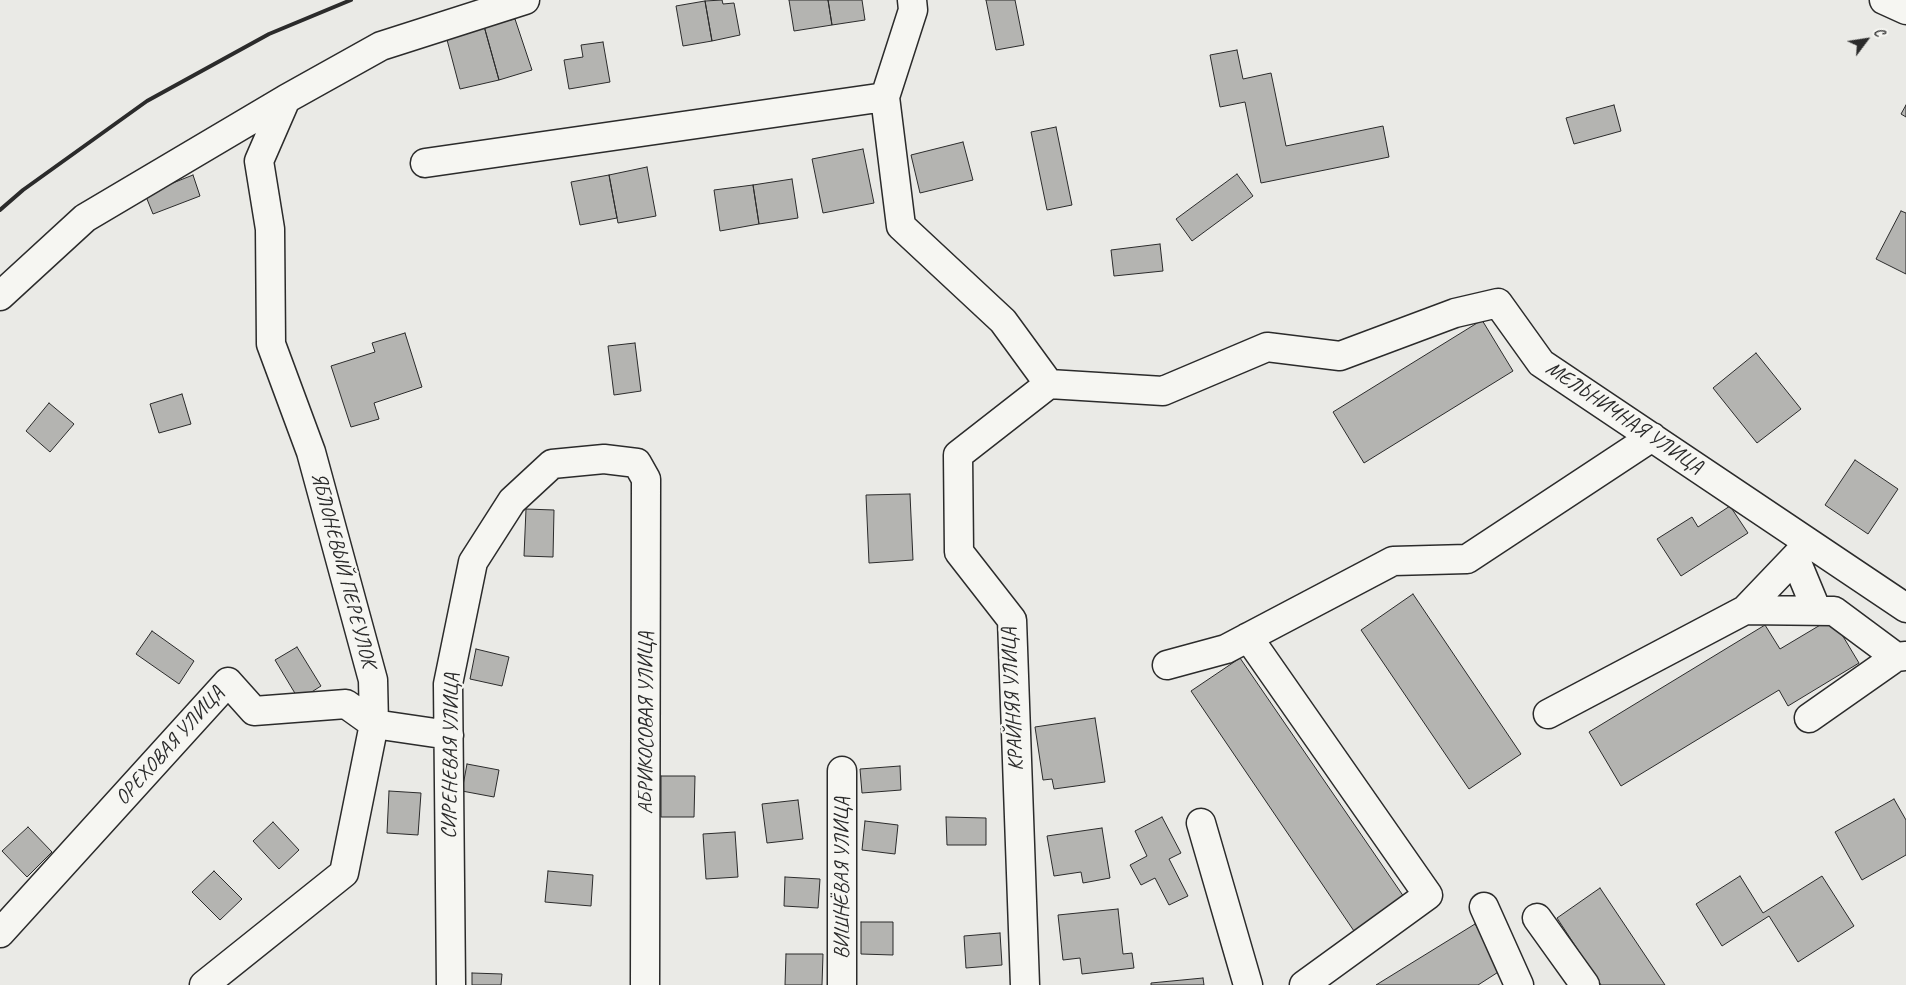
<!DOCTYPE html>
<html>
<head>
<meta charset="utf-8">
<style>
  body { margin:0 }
  #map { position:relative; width:1906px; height:985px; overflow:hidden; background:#eaeae6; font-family:Caveat,sans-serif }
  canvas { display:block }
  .north { position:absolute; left:1841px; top:15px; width:50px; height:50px; -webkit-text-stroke:4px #f6f6f2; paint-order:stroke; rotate:59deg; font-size:14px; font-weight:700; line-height:20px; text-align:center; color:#2b2b2b }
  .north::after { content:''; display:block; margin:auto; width:18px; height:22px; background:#2b2b2b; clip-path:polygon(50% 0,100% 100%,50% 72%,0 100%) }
</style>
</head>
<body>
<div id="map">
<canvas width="1906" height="985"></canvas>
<div class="north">С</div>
</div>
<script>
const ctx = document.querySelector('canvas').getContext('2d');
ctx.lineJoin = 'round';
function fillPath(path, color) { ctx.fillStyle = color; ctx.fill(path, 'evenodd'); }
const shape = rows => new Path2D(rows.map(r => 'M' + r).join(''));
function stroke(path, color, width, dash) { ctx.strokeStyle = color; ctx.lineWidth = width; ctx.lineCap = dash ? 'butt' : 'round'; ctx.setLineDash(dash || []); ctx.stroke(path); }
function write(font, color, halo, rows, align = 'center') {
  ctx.font = font + ' Caveat,sans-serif'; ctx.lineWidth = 4.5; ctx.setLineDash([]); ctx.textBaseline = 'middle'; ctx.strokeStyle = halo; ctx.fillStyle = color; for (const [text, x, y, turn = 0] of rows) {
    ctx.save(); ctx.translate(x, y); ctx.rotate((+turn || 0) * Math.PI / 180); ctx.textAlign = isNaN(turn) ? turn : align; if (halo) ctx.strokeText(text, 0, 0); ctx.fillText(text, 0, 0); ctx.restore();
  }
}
const building = shape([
  [722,0,723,4,734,3,740,35,712,41,705,1,722,0],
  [789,0,828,0,832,25,794,31,789,0],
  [828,0,862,0,865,20,832,25,828,0],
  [986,0,1015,0,1024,45,996,50,986,0],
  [705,1,712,41,683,46,676,6,705,1],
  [515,19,532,70,499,80,484,26,515,19],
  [484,26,499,80,460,89,446,36,484,26],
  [603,42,610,82,569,89,564,60,583,57,581,45,603,42],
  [1237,50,1243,79,1271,73,1286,146,1383,126,1389,157,1261,183,1245,102,1220,107,1210,55,1237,50],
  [1614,105,1621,131,1574,144,1566,118,1614,105],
  [1906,105,1906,117,1901,114,1906,105],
  [1056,127,1072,205,1047,210,1031,132,1056,127],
  [963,142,973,180,920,193,911,155,963,142],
  [863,149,874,203,823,213,812,159,863,149],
  [647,167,656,216,618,223,609,175,647,167],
  [1237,174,1253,196,1192,241,1176,219,1237,174],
  [193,175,200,196,153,214,145,194,193,175],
  [609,175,617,218,580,225,571,182,609,175],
  [792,179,798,218,759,224,753,185,792,179],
  [753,185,759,224,720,231,714,190,753,185],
  [1901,211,1906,213,1906,274,1876,259,1901,211],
  [1160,244,1163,271,1114,276,1111,250,1160,244],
  [1482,320,1513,371,1364,463,1333,412,1482,320],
  [405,333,422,387,374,403,379,419,351,427,331,366,375,352,372,343,405,333],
  [635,343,641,391,614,395,608,346,635,343],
  [1756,353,1801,409,1757,443,1713,388,1756,353],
  [182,394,191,424,159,433,150,404,182,394],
  [49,403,74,424,50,452,26,431,49,403],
  [1855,460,1898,489,1868,534,1825,505,1855,460],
  [910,494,913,560,869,563,866,495,910,494],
  [1730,506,1748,533,1681,576,1657,539,1692,517,1698,527,1730,506],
  [526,509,554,510,553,557,524,556,526,509],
  [1413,594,1521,754,1469,789,1361,630,1413,594],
  [1832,618,1859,663,1788,706,1779,690,1621,786,1589,732,1765,625,1780,649,1832,618],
  [152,631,194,661,179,684,136,654,152,631],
  [297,647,321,686,299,700,275,660,297,647],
  [476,649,509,657,502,686,470,679,476,649],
  [1240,658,1404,897,1354,931,1191,691,1240,658],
  [1095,718,1105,782,1054,789,1052,779,1043,780,1035,727,1095,718],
  [467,764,499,770,494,797,462,791,467,764],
  [900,766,901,790,862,793,860,769,900,766],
  [661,776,695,776,694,817,661,817,661,776],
  [389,791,421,793,418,835,387,833,389,791],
  [1894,799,1906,820,1906,855,1862,880,1835,832,1894,799],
  [798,800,803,839,767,843,762,804,798,800],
  [946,817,986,818,986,845,947,845,946,817],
  [1162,817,1181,853,1169,859,1188,896,1169,905,1155,878,1141,885,1130,865,1147,856,1135,831,1162,817],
  [865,821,898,825,895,854,862,850,865,821],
  [273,822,299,850,279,869,253,841,273,822],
  [28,827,52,852,27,877,2,851,28,827],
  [1102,828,1110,878,1083,883,1081,872,1054,876,1047,836,1102,828],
  [735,832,738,877,706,879,703,834,735,832],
  [214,871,242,899,220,920,192,892,214,871],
  [548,871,593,875,591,906,545,902,548,871],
  [1740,876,1763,913,1822,876,1854,926,1798,962,1769,916,1722,946,1696,904,1740,876],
  [785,877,820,879,818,908,784,906,785,877],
  [1600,888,1665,985,1601,985,1557,918,1600,888],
  [1118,909,1123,954,1132,953,1134,968,1082,974,1080,958,1063,960,1058,915,1118,909],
  [861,922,893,922,893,955,861,954,861,922],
  [1475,924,1503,969,1478,985,1376,985,1475,924],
  [1000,933,1002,965,966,968,964,936,1000,933],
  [786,954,823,954,822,985,785,985,786,954],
  [472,973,502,974,501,985,472,985,472,973],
  [1203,978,1204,985,1151,985,1151,983,1203,978]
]);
fillPath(building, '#b4b4b1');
stroke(building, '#2b2b2b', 1);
const minor = shape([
  [912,0,913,10,885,97,901,226,1003,321,1049,384],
  [1884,0,1906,10],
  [425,163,885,97],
  [0,296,85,218,286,99,381,46,525,0],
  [1049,384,1163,391,1267,347,1340,356,1455,313,1498,303,1541,363,1906,608],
  [1795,558,1817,611],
  [1745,610,1834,611,1896,657,1906,656],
  [1248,637,1428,895,1304,985],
  [1167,665,1226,649,1393,561,1467,559,1652,437],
  [1548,714,1745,610,1809,543],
  [1809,718,1896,657],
  [842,771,842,985],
  [1201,823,1248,985],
  [1484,907,1519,985],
  [1537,918,1585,985],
  [0,933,228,682,254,711,346,704,374,724,449,735],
  [204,985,344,873,374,724,373,680,311,452,271,344,270,229,259,161,286,99],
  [451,985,448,684,473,562,512,501,552,464,604,459,637,463,646,479,645,985],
  [1025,985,1012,620,959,552,958,455,1049,384]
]);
stroke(minor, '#2b2b2b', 31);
stroke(minor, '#f6f6f2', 28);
stroke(shape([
  [0,210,23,190,147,101,269,34,351,0]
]), '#2b2b2b', 4);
write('21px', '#2b2b2b', '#f6f6f2', [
  ["МЕЛЬНИЧНАЯ УЛИЦА",1624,418,34],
  ["ЯБЛОНЕВЫЙ ПЕРЕУЛОК",343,570,75],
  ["КРАЙНЯЯ УЛИЦА",1013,699,-93],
  ["АБРИКОСОВАЯ УЛИЦА",646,723,-90],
  ["ОРЕХОВАЯ УЛИЦА",170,746,-48],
  ["СИРЕНЕВАЯ УЛИЦА",451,756,-89],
  ["ВИШНЁВАЯ УЛИЦА",842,878,-90]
]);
</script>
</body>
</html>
